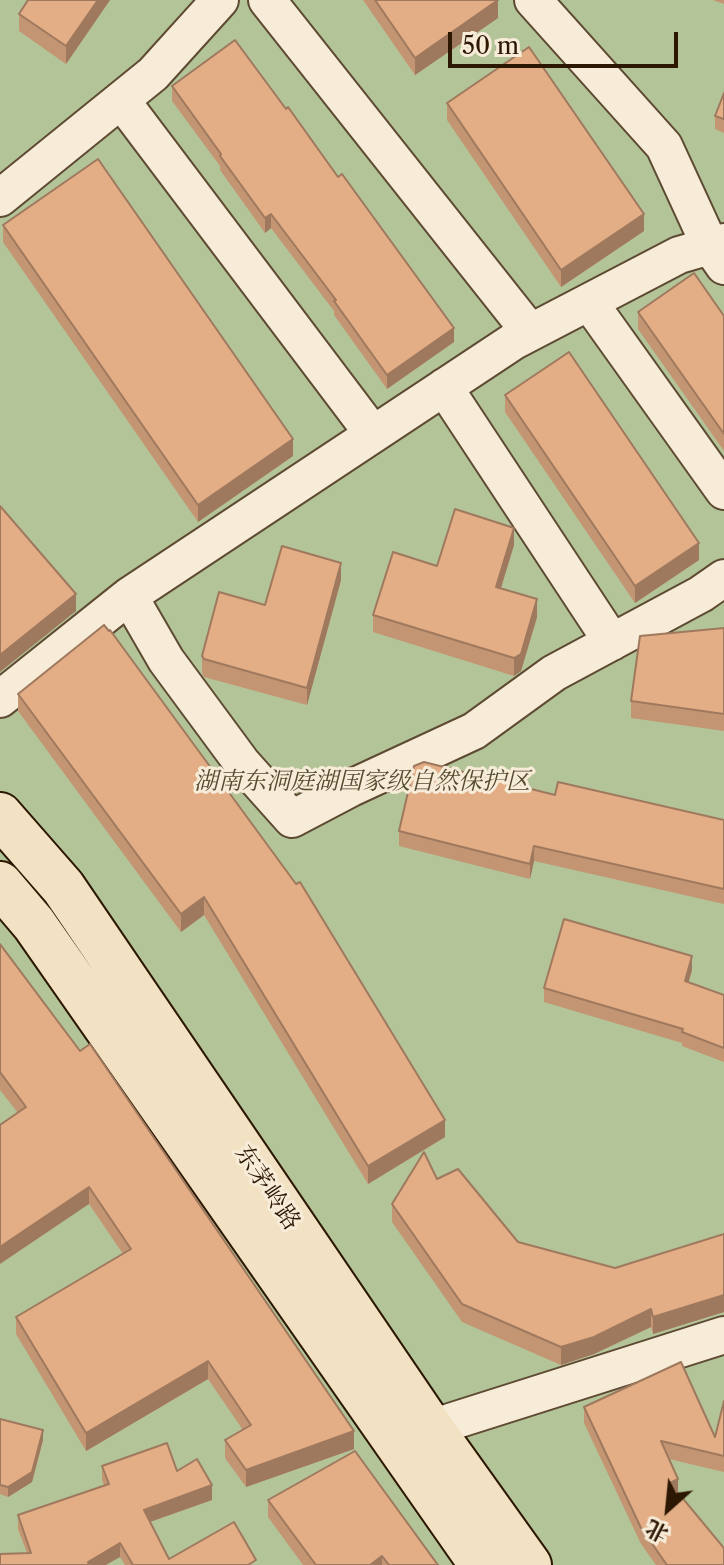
<!DOCTYPE html>
<html>
<head>
<meta charset="utf-8">
<style>
  body { margin:0 }
  #map { position:relative; width:724px; height:1565px; overflow:hidden; background:#f2e2c3; font-family:"Libre Caslon Text","Noto Serif SC",serif }
  canvas { display:block }
  .north { position:absolute; left:628px; top:1469px; width:80px; height:80px; -webkit-text-stroke:6px #f7ecd8; paint-order:stroke; rotate:207deg; font-size:22px; font-weight:700; line-height:32px; text-align:center; color:#2c1702 }
  .north::after { content:''; display:block; margin:auto; width:28px; height:36px; background:#2c1702; clip-path:polygon(50% 0,100% 100%,50% 72%,0 100%) }
  .scale { position:absolute; left:448px; top:32px; width:230px; height:36px; box-sizing:border-box; border:4px solid #2c1702; border-top:0; padding-left:10px; font-size:24px; line-height:28px; white-space:nowrap; color:#2c1702; -webkit-text-stroke:6px #f7ecd8; paint-order:stroke }
</style>
</head>
<body>
<div id="map">
<canvas width="724" height="1565"></canvas>
<div class="north">北</div>
<div class="scale">50 m</div>
</div>
<script>
const ctx = document.querySelector('canvas').getContext('2d');
ctx.lineJoin = 'round';
function fillPath(path, color) { ctx.fillStyle = color; ctx.fill(path, 'evenodd'); }
const shape = rows => new Path2D(rows.map(r => 'M' + r).join(''));
function stroke(path, color, width, dash) { ctx.strokeStyle = color; ctx.lineWidth = width; ctx.lineCap = dash ? 'butt' : 'round'; ctx.setLineDash(dash || []); ctx.stroke(path); }
function write(font, color, halo, rows, align = 'center') {
  ctx.font = font + ' "Libre Caslon Text","Noto Serif SC",serif'; ctx.lineWidth = 6; ctx.setLineDash([]); ctx.textBaseline = 'middle'; ctx.strokeStyle = halo; ctx.fillStyle = color; for (const [text, x, y, turn = 0] of rows) {
    ctx.save(); ctx.translate(x, y); ctx.rotate((+turn || 0) * Math.PI / 180); ctx.textAlign = isNaN(turn) ? turn : align; if (halo) ctx.strokeText(text, 0, 0); ctx.fillText(text, 0, 0); ctx.restore();
  }
}
fillPath(shape([
  [0,0,724,0,724,1565,0,1565]
]), '#b4c499');
const minor = shape([
  [267,0,530,332],
  [533,0,664,146,710,246,724,266],
  [121,100,373,434],
  [0,198,153,74,220,0],
  [589,302,724,491],
  [444,387,612,642],
  [129,596,166,660,242,763,292,819,351,788,474,731,554,673,701,594,724,578],
  [0,699,129,596,514,341,679,255,724,242],
  [431,1428,724,1335]
]);
const major = shape([
  [0,815,63,887,431,1428,529,1565],
  [0,884,34,924,482,1565]
]);
stroke(minor, '#5e4a32', 40);
stroke(major, '#2c1702', 48);
stroke(minor, '#f7ecd8', 36);
stroke(major, '#f2e2c3', 44);
fillPath(shape([
  [110,0,66,64,19,31,19,14],
  [363,0,498,0,498,18,415,75],
  [713,0,724,0,724,4],
  [172,86,454,342,387,389,334,315,334,311,271,228,265,233,220,170,220,166,172,101],
  [724,93,724,133,715,129,715,116],
  [447,103,644,231,561,287,447,120],
  [3,225,293,456,198,522,3,242],
  [638,312,724,316,724,451,638,329],
  [505,395,699,560,635,603,505,412],
  [514,545,501,588,537,617,521,671,514,676,373,632,373,615,437,566],
  [341,580,307,705,204,677,202,673,202,656,265,605],
  [724,628,724,731,631,718,631,701],
  [18,694,296,884,445,1137,368,1184,204,915,181,932,18,711],
  [555,795,724,820,724,904,534,861,530,879,399,846,399,831],
  [0,944,354,1449,246,1487,225,1458,225,1440,243,1430,208,1379,86,1451,16,1334,16,1317,123,1254,89,1204,0,1090],
  [692,970,688,982,724,995,724,1062,682,1046,682,1043,544,1002,544,988],
  [437,1179,518,1242,615,1268,724,1234,724,1312,653,1334,651,1327,594,1354,561,1365,462,1322,392,1222,392,1204],
  [724,1401,724,1472,669,1459,678,1493,724,1565,656,1565,641,1544,584,1423,584,1407,715,1437],
  [0,1419,43,1440,32,1482,8,1497,0,1494],
  [102,1466,177,1471,212,1500,150,1522,169,1559,256,1565,125,1565,120,1557,27,1553,18,1529,18,1515,104,1485,102,1480],
  [268,1500,438,1565,303,1565,268,1517]
]), '#c39573');
fillPath(shape([
  [98,0,110,0,66,64,66,46],
  [498,0,498,18,415,75,415,58],
  [271,214,271,228,265,233,265,218],
  [644,214,644,231,561,287,561,270],
  [454,328,454,342,387,389,387,375],
  [293,439,293,456,198,522,198,505],
  [514,528,514,545,496,604,496,587],
  [699,543,699,560,635,603,635,586],
  [341,563,341,580,307,705,307,688],
  [76,594,76,611,0,672,0,655],
  [537,599,537,617,521,671,514,676,514,658],
  [534,846,534,861,530,879,530,864],
  [204,897,204,915,181,932,181,914],
  [692,956,692,970,685,995,685,981],
  [445,1120,445,1137,368,1184,368,1166],
  [89,1187,89,1204,0,1264,0,1247],
  [724,1295,724,1312,653,1334,653,1317],
  [651,1309,651,1327,594,1354,561,1365,561,1347],
  [208,1361,208,1379,86,1451,86,1433],
  [43,1430,43,1440,32,1482,8,1497,8,1487],
  [354,1431,354,1449,246,1487,246,1470],
  [678,1479,678,1495,670,1483],
  [212,1485,212,1500,144,1524,144,1510],
  [120,1543,120,1557,106,1565,88,1565,88,1562],
  [382,1556,382,1565,370,1565]
]), '#9f795e');
const building = shape([
  [28,0,98,0,66,46,19,14,28,0],
  [375,0,498,0,415,58,375,0],
  [235,40,286,109,288,107,338,177,342,174,454,328,387,375,334,301,336,300,271,214,265,218,220,156,221,154,172,86,235,40],
  [529,47,644,214,561,270,447,103,529,47],
  [724,93,724,119,715,116,724,93],
  [98,159,293,439,198,505,3,225,98,159],
  [694,273,724,316,724,434,638,312,694,273],
  [569,352,699,543,635,586,505,395,569,352],
  [0,506,76,594,0,655,0,506],
  [455,509,514,528,496,587,537,599,521,654,514,658,373,615,393,552,437,566,455,509],
  [282,546,341,563,307,688,204,659,202,656,219,592,265,605,282,546],
  [104,625,109,631,110,630,296,884,300,882,445,1120,368,1166,204,897,181,914,18,694,104,625],
  [724,628,724,714,631,701,640,636,724,628],
  [424,762,555,795,558,782,724,820,724,889,534,846,530,864,399,831,414,766,424,762],
  [564,919,692,956,685,981,724,995,724,1048,682,1032,683,1029,544,988,564,919],
  [0,944,80,1051,90,1044,354,1431,246,1470,225,1440,251,1425,208,1361,86,1433,16,1317,131,1249,89,1187,0,1247,0,1125,26,1107,0,1072,0,944],
  [424,1152,437,1179,458,1169,518,1242,615,1268,724,1234,724,1295,653,1317,651,1309,594,1337,561,1347,462,1304,392,1204,424,1152],
  [681,1362,715,1437,724,1401,724,1456,661,1441,678,1479,670,1483,724,1548,724,1565,667,1565,641,1528,584,1407,681,1362],
  [0,1419,43,1430,32,1472,8,1487,0,1485,0,1419],
  [167,1443,177,1471,197,1459,212,1485,144,1510,169,1559,234,1522,256,1560,248,1565,133,1565,120,1543,88,1562,89,1565,0,1565,0,1554,31,1553,18,1515,109,1484,102,1466,167,1443],
  [355,1451,438,1565,389,1565,382,1556,370,1565,316,1565,268,1500,355,1451]
]);
fillPath(building, '#e3ad86');
stroke(building, '#9f795e', 2);
write('italic 24px', '#554b2f', '#f7ecd8', [
  ["湖南东洞庭湖国家级自然保护区",362,782]
]);
write('24px', '#2c1702', '#f7ecd8', [
  ["东茅岭路",267,1188,56]
]);
</script>
</body>
</html>
